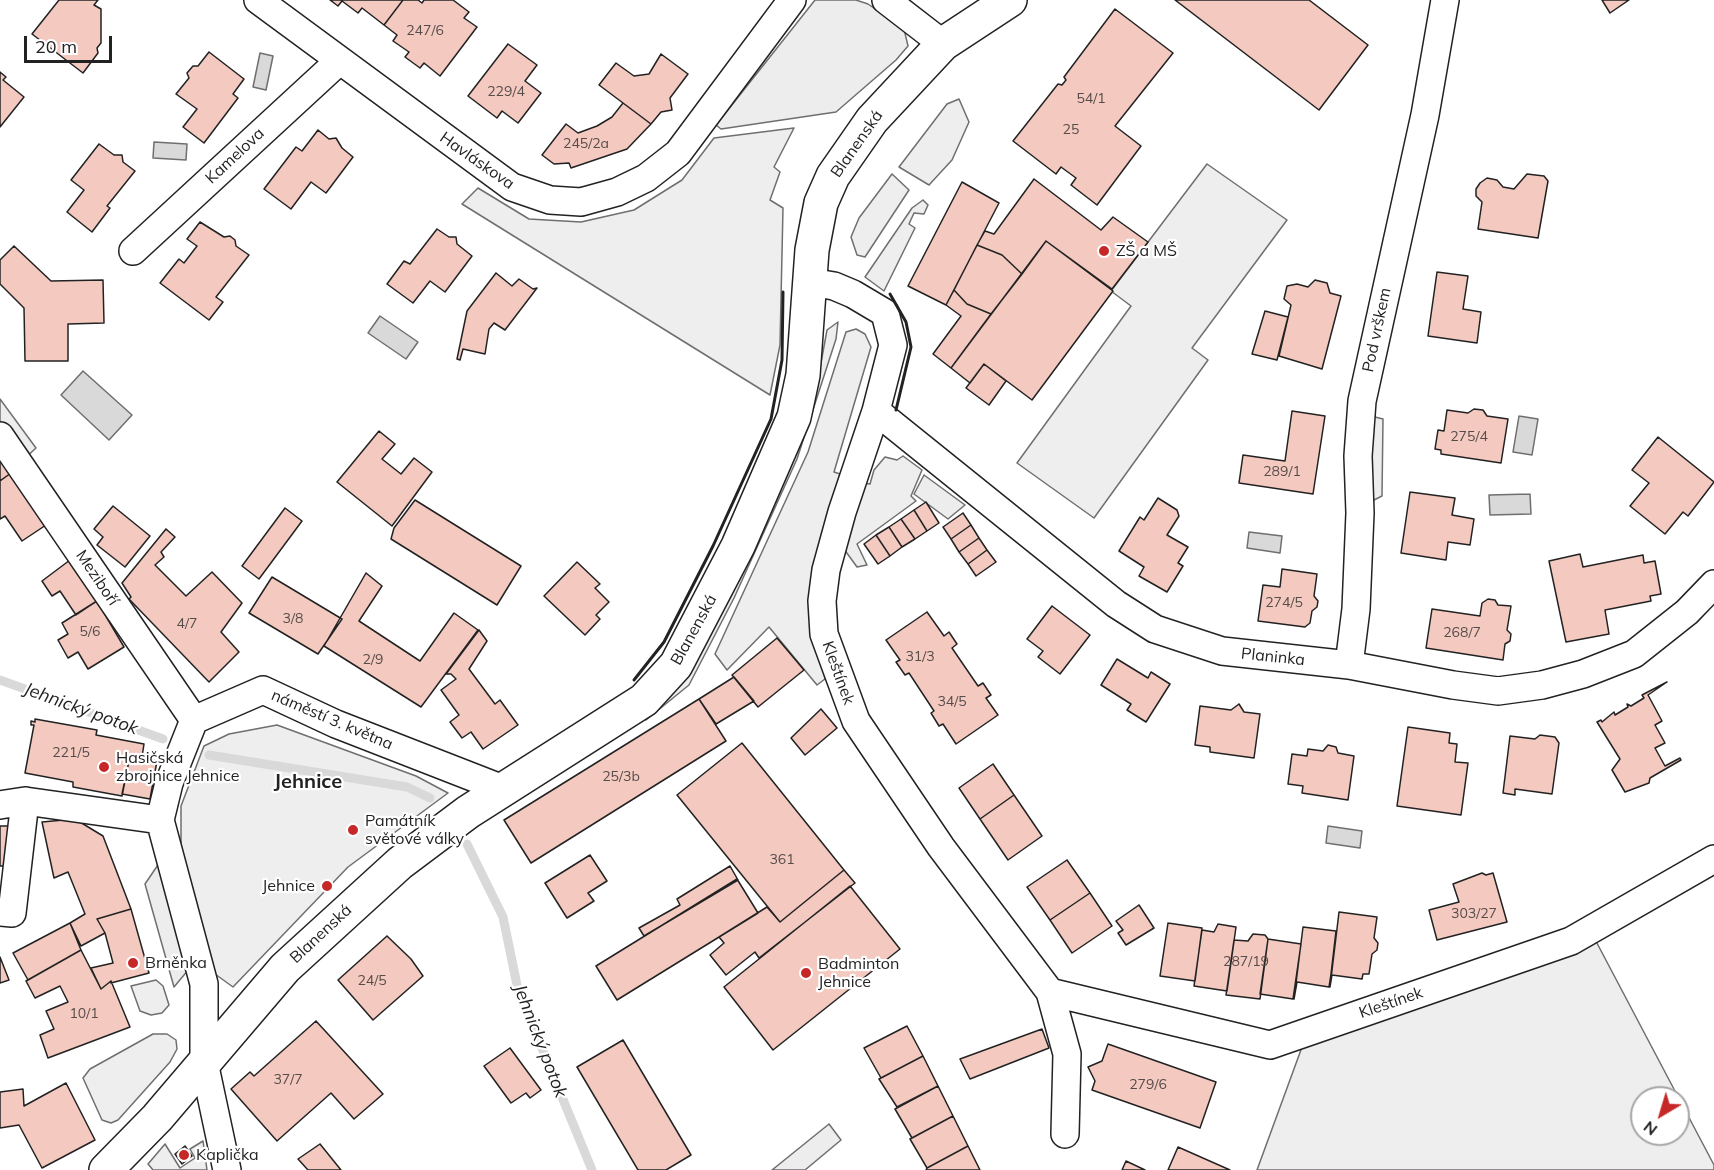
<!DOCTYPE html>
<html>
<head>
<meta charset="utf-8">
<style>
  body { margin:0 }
  #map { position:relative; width:1714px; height:1170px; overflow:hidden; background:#fff; font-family:Mulish,sans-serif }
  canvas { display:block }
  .north { position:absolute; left:1630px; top:1086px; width:60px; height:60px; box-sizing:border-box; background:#fff; border:2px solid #a7a7a7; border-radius:50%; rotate:218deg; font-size:16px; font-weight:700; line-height:24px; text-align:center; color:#222 }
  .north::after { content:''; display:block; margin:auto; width:21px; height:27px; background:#c62828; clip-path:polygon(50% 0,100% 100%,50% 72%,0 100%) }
  .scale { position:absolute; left:24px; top:36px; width:88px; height:27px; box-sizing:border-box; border:3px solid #222; border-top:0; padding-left:8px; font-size:18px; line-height:21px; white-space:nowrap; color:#222; -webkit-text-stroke:4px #fff; paint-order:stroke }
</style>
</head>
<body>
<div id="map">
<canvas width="1714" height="1170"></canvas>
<div class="north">N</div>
<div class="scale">20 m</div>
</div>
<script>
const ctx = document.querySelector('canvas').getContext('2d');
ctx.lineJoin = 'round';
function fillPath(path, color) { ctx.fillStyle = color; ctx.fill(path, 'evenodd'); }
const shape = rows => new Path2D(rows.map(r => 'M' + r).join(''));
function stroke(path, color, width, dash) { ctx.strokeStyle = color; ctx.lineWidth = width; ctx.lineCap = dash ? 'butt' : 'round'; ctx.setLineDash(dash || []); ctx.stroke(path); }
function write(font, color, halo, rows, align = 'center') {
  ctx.font = font + ' Mulish,sans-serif'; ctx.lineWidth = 4.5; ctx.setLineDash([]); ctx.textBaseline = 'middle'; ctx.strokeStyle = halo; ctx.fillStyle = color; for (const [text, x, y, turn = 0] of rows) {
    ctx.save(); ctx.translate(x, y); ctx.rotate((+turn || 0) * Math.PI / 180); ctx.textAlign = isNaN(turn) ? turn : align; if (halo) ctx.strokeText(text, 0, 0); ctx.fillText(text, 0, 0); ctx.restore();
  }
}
const green = shape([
  [959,99,969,122,952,160,929,185,899,167,947,104,959,99],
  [794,128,774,167,780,172,770,200,783,208,780,345,770,395,462,204,478,188,529,219,581,222,634,210,682,180,714,138,794,128],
  [1207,164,1287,220,1192,348,1208,360,1094,518,1017,463,1131,306,1111,291,1207,164],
  [892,174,909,190,865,257,857,255,851,237,859,218,892,174],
  [923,200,928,205,924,214,914,213,909,224,915,228,884,291,865,277,912,208,923,200],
  [838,322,836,339,797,459,734,598,689,685,646,720,667,699,814,401,827,330,838,322],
  [856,329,865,334,871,347,834,472,840,474,820,540,812,605,825,679,817,685,769,627,727,670,715,654,808,452,846,332,856,329],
  [903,456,922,470,911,496,916,501,857,544,867,565,857,567,844,549,863,483,870,484,874,470,885,457,897,460,903,456],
  [277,725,416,776,448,793,348,867,233,987,215,974,181,860,181,806,204,746,229,734,277,725],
  [1589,928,1714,1165,1714,1170,1257,1170,1313,1017,1589,928],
  [1642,1098,1678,1098,1678,1134,1642,1134,1642,1098],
  [156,980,163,986,169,1005,162,1013,151,1015,140,1011,131,986,156,980],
  [153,1034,167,1034,176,1040,177,1049,170,1062,118,1120,111,1123,102,1120,83,1078,90,1069,153,1034],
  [203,1141,207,1170,153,1170,148,1164,165,1144,180,1168,195,1158,190,1149,203,1141]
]);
fillPath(green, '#eee');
stroke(green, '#6f6f6f', 1.5);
const parking = shape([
  [815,0,856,0,868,4,904,29,908,46,896,60,836,112,721,129,716,125,815,0],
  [0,399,36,448,23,460,0,429,0,399],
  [1371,416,1383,419,1382,496,1370,502,1371,416],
  [924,475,965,505,948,519,914,494,924,475],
  [162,859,189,969,174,987,145,884,162,859],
  [829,1124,841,1140,805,1170,772,1170,829,1124]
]);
fillPath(parking, '#ededed');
stroke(parking, '#6f6f6f', 1.5);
const water = shape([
  [260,53,273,56,266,90,253,87,260,53],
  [154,142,187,144,186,160,153,158,154,142],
  [380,316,418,342,406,359,368,333,380,316],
  [83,371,132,415,109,440,61,395,83,371],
  [1519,416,1538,419,1532,455,1513,452,1519,416],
  [1530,494,1531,514,1490,515,1489,495,1530,494],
  [1249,532,1282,536,1280,553,1247,548,1249,532],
  [1328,826,1362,831,1360,848,1326,843,1328,826]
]);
fillPath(water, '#d9d9d9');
stroke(water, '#6f6f6f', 1.5);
stroke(shape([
  [0,680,163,739],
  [209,755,407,787,430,798],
  [467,844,503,917,518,990,592,1170]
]), '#d9d9d9', 9);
const building = shape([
  [59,0,98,0,94,5,101,9,101,43,97,48,98,53,83,73,32,34,59,0],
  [330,0,403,0,384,25,362,8,358,13,342,1,338,6,330,0],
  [403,0,418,0,422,3,424,0,453,0,469,12,464,18,477,27,440,76,424,63,420,68,405,57,409,52,393,41,397,35,384,25,403,0],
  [1175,0,1309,0,1368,45,1319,110,1175,0],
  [1602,0,1629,0,1610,13,1602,0],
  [1115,9,1173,53,1115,126,1141,146,1097,205,1071,185,1076,178,1061,167,1056,174,1013,141,1058,84,1062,85,1066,80,1064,77,1115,9],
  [508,44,537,65,525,81,541,93,518,123,502,111,497,118,468,96,508,44],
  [209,52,244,79,233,94,238,98,204,143,183,127,197,109,176,94,189,78,187,73,193,66,198,66,209,52],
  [661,54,688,74,670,98,672,110,661,112,651,124,599,85,616,63,634,76,649,74,661,54],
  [0,72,6,77,3,80,24,97,0,127,0,72],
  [623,103,651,124,627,149,571,168,569,163,554,164,542,155,566,124,578,133,597,126,612,117,623,103],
  [318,130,329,139,336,138,342,148,353,157,326,193,311,182,291,209,264,189,296,147,302,151,318,130],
  [99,144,114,155,122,155,123,162,135,171,107,206,110,208,92,232,67,212,84,190,71,180,99,144],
  [1527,174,1544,176,1548,181,1538,238,1478,229,1482,202,1476,196,1476,189,1480,183,1487,178,1497,180,1503,187,1514,189,1527,174],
  [1034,179,1101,230,1113,217,1148,242,1112,289,1046,241,1022,274,1002,255,977,245,985,231,994,234,1034,179],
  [962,182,999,203,946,305,908,286,962,182],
  [200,222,224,237,230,236,235,240,236,246,249,255,216,297,223,302,209,320,160,283,179,259,184,263,197,246,187,239,200,222],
  [437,229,449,237,456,237,457,244,472,256,445,292,430,281,413,303,387,284,404,261,410,264,437,229],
  [1046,241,1113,291,1032,400,984,364,970,383,951,368,1046,241],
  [977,245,1002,255,1022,274,991,314,967,304,954,290,977,245],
  [14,246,51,281,103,280,104,323,68,324,68,361,25,361,24,308,0,284,0,260,14,246],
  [1437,272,1468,276,1463,309,1481,312,1477,343,1428,336,1437,272],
  [496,273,512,286,519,279,533,289,537,288,505,330,494,323,489,329,485,354,463,349,460,360,457,359,467,311,496,273],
  [1315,280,1327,283,1330,293,1341,296,1322,369,1279,356,1291,305,1284,299,1287,286,1297,284,1308,287,1315,280],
  [954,290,967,304,991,314,951,368,933,354,961,316,946,305,954,290],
  [1265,311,1288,317,1277,360,1252,354,1265,311],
  [984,364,1006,381,989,405,966,388,984,364],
  [1474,409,1483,410,1487,416,1508,419,1501,463,1441,454,1441,450,1435,449,1438,430,1444,431,1447,410,1468,413,1474,409],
  [1292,411,1325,416,1313,494,1239,483,1243,455,1285,461,1292,411],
  [379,431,395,444,382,459,401,474,414,458,432,472,392,526,337,482,379,431],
  [1658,437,1714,482,1688,516,1683,512,1665,534,1630,506,1649,483,1632,470,1658,437],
  [0,457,11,473,0,481,0,457],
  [11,473,46,525,22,541,5,516,0,519,0,481,11,473],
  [1410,492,1455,498,1452,515,1474,519,1470,545,1448,542,1446,560,1401,553,1410,492],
  [1158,498,1177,510,1179,516,1167,535,1188,547,1178,563,1183,566,1167,592,1139,576,1144,567,1119,551,1140,517,1144,520,1158,498],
  [415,500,521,566,497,605,391,539,394,528,415,500],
  [926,502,939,523,927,531,914,510,926,502],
  [113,506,150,536,125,567,97,545,103,537,94,529,113,506],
  [285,508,302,521,259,579,242,566,285,508],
  [914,510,927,531,915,539,901,519,914,510],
  [963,513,971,525,951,539,943,527,963,513],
  [901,519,915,539,902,547,889,527,901,519],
  [971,525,979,538,959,552,951,539,971,525],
  [889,527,902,547,890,556,876,535,889,527],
  [166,529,175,537,161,552,164,557,155,565,186,596,212,572,242,603,221,632,239,652,209,682,129,599,131,597,122,583,166,529],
  [876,535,890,556,878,564,864,544,876,535],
  [979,538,987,550,968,564,959,552,979,538],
  [987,550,996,562,976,576,968,564,987,550],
  [1580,554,1583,567,1643,555,1644,563,1655,561,1661,594,1650,596,1651,601,1605,610,1609,634,1566,642,1549,561,1580,554],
  [70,560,97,601,76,615,60,591,52,596,42,581,70,560],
  [577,562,600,584,595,588,609,602,596,615,600,619,585,635,544,596,577,562],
  [1282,569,1317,574,1314,596,1318,601,1317,607,1312,611,1310,623,1305,627,1258,621,1263,585,1280,587,1282,569],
  [366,573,382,586,359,621,420,661,454,613,478,630,421,707,324,646,366,573],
  [272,577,342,619,318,654,249,613,272,577],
  [1488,599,1495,600,1498,605,1511,606,1507,630,1511,634,1510,641,1505,644,1503,660,1426,648,1432,609,1480,616,1482,603,1488,599],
  [97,601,124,647,88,669,78,652,68,658,58,640,68,634,62,623,97,601],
  [1052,606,1090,635,1060,674,1038,657,1043,651,1027,639,1052,606],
  [927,612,944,636,949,632,957,644,952,648,978,686,983,683,991,695,986,698,998,715,956,744,943,724,939,726,931,713,934,711,909,673,905,675,896,662,900,660,886,640,927,612],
  [479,630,487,641,469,669,495,704,500,700,518,725,483,749,471,732,462,738,450,722,459,715,441,690,456,679,451,674,446,674,479,630],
  [777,638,804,670,758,707,732,675,777,638],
  [1117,659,1148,678,1151,672,1170,684,1146,722,1127,710,1131,704,1101,685,1117,659],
  [734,677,754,701,716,724,699,699,734,677],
  [1667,682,1648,695,1662,721,1655,725,1665,743,1655,748,1665,766,1680,758,1681,760,1650,778,1649,783,1625,792,1612,770,1620,759,1597,722,1601,720,1602,722,1614,712,1615,715,1628,707,1627,704,1631,706,1644,698,1642,695,1667,682],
  [699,699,726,741,531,863,504,820,699,699],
  [1239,704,1244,712,1260,714,1254,758,1210,752,1210,747,1195,745,1200,706,1231,710,1239,704],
  [821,709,837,728,805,755,791,738,821,709],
  [35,719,97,730,96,735,144,744,142,757,130,756,122,796,73,787,73,782,25,773,34,725,31,725,31,721,35,722,35,719],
  [1408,727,1450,733,1449,743,1457,744,1455,762,1468,763,1461,815,1397,806,1408,727],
  [1540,735,1555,737,1559,743,1552,794,1515,789,1515,795,1503,793,1510,736,1535,739,1540,735],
  [742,743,844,870,780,922,677,795,742,743],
  [1328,745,1336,747,1338,753,1354,756,1348,800,1302,793,1303,786,1288,784,1292,754,1307,756,1308,749,1323,751,1328,745],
  [130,756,157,761,150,799,122,794,130,756],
  [993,764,1014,795,980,819,959,788,993,764],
  [1014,795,1042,836,1008,860,980,819,1014,795],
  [75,819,103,836,131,909,97,919,105,933,81,946,70,923,85,914,68,872,54,878,42,822,75,819],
  [0,826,9,826,10,866,0,866,0,826],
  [590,855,607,881,588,893,594,901,567,918,545,883,590,855],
  [1067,860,1090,893,1050,920,1027,887,1067,860],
  [730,866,738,880,644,936,639,928,680,905,677,899,730,866],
  [844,870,855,883,759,958,755,952,726,975,710,955,724,943,719,937,767,907,780,922,844,870],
  [1482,873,1486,875,1493,873,1507,922,1437,940,1429,910,1459,902,1453,884,1482,873],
  [737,879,758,913,617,1000,596,966,737,879],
  [850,886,900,949,773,1050,724,987,850,886],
  [1090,893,1112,926,1072,953,1050,920,1090,893],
  [1139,905,1154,928,1126,945,1118,933,1123,930,1116,921,1139,905],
  [131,909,149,973,111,983,111,981,101,989,91,968,113,963,105,933,97,919,131,909],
  [1339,912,1377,917,1374,938,1378,943,1377,950,1372,954,1369,974,1363,974,1362,979,1332,975,1330,987,1339,912],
  [70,923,81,950,28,980,13,953,70,923],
  [1168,923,1202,928,1195,981,1160,976,1168,923],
  [1218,924,1236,927,1227,991,1194,986,1202,930,1214,932,1218,924],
  [1303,927,1336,931,1331,974,1329,987,1297,982,1294,999,1303,927],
  [1253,934,1265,935,1268,939,1260,999,1226,995,1234,940,1248,941,1253,934],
  [387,936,411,959,423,976,373,1020,338,980,387,936],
  [1268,939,1301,944,1293,999,1260,994,1268,939],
  [81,950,101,989,111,981,130,1027,48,1058,40,1035,54,1029,46,1011,68,1002,60,986,35,998,26,981,81,950],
  [0,957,9,980,0,983,0,957],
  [316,1021,383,1094,354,1119,331,1093,277,1141,231,1089,250,1072,254,1076,316,1021],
  [907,1026,923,1056,881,1078,864,1048,907,1026],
  [1042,1029,1049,1048,970,1079,960,1059,1042,1029],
  [623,1040,691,1155,666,1170,638,1170,577,1067,623,1040],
  [1108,1044,1216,1082,1200,1128,1092,1090,1095,1081,1088,1067,1102,1061,1108,1044],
  [510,1048,541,1090,530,1098,526,1093,511,1103,484,1066,510,1048],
  [923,1056,938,1086,897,1107,879,1079,923,1056],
  [66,1083,95,1140,42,1168,19,1125,0,1128,0,1092,23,1089,24,1106,66,1083],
  [938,1086,953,1116,912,1138,895,1109,938,1086],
  [953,1116,968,1146,927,1168,910,1139,953,1116],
  [320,1144,341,1170,308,1170,298,1159,320,1144],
  [185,1146,192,1156,182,1164,175,1154,185,1146],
  [968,1146,980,1170,926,1170,927,1168,968,1146],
  [1178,1147,1230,1170,1168,1170,1178,1147],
  [1126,1161,1145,1170,1122,1170,1126,1161]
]);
fillPath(building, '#f3c9c0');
stroke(building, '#222', 1.5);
const minor = shape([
  [258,0,512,187,550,200,581,202,617,192,646,178,678,153,792,0],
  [886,0,943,44],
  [133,251,338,62],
  [810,282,834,286,853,294,885,313,893,345,876,411,842,512,826,570,822,601,824,634,856,721,941,847,1050,992,1067,1054,1065,1134],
  [876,411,1116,604,1155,629,1222,651,1349,665,1453,685,1498,691,1542,685,1583,674,1634,654,1687,612,1714,584],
  [0,436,194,720],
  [1349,665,1356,609,1360,513,1358,456,1362,401,1425,115,1445,0],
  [0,805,25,801,160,820],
  [0,912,12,913,25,801],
  [1050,992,1270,1045,1571,941,1714,859],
  [227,1170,204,1062,204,984,160,820,169,783,194,720,263,690,336,724,503,789]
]);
const tertiary = shape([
  [106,1170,157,1118,285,968,400,863,468,812,644,700,676,665,738,546,794,417,803,375,812,250,821,203,833,176,872,120,943,44,1010,0]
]);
stroke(minor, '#222', 30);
stroke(tertiary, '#222', 36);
stroke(minor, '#fff', 27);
stroke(tertiary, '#fff', 33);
stroke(shape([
  [890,294,906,322,911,347,896,410],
  [634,680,664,642,713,546,771,419,782,360,783,292]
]), '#222', 3);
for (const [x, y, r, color] of [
  [1104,251,6,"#c62828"],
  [104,767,6,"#c62828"],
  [353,830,6,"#c62828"],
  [327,886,6,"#c62828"],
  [133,963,6,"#c62828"],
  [806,973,6,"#c62828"],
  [184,1155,6,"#c62828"]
]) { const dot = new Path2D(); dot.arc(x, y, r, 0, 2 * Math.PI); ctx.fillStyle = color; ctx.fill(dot); stroke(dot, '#fff', 2); }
write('14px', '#564c4a', null, [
  ["247/6",425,31],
  ["229/4",506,92],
  ["54/1",1091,99],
  ["25",1071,130],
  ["245/2a",586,144],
  ["275/4",1469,437],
  ["289/1",1282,472],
  ["274/5",1284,603],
  ["3/8",293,619],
  ["4/7",187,624],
  ["5/6",90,632],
  ["268/7",1462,633],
  ["31/3",920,657],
  ["2/9",373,660],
  ["34/5",952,702],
  ["221/5",71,753],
  ["25/3b",621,777],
  ["361",782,860],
  ["303/27",1474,914],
  ["287/19",1246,962],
  ["24/5",372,981],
  ["10/1",84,1014],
  ["37/7",288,1080],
  ["279/6",1148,1085]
]);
write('16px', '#222', '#fff', [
  ["Blanenská",857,144,-55],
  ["Kamelova",235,156,-43],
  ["Havláskova",477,161,35],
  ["Pod vrškem",1377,330,-78],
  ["Meziboří",97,578,56],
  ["Blanenská",694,630,-61],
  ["Planinka",1273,657,6],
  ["Kleštínek",838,673,70],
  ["náměstí 3. května",332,720,23],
  ["Blanenská",321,934,-43],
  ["Kleštínek",1391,1003,-19]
]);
write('16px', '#222', '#fff', [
  ["ZŠ a MŠ",1116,251],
  ["Hasičská",116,758],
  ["zbrojnice Jehnice",116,776],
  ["Památník",365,821],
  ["světové války",365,839],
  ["Jehnice",315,886,"right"],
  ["Brněnka",145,963],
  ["Badminton",818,964],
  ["Jehnice",818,982],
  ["Kaplička",196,1155]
], 'left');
write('italic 18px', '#222', '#fff', [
  ["Jehnický potok",81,709,20],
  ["Jehnický potok",540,1041,69]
]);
write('bold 20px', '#222', '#fff', [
  ["Jehnice",308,782]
]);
</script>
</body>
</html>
